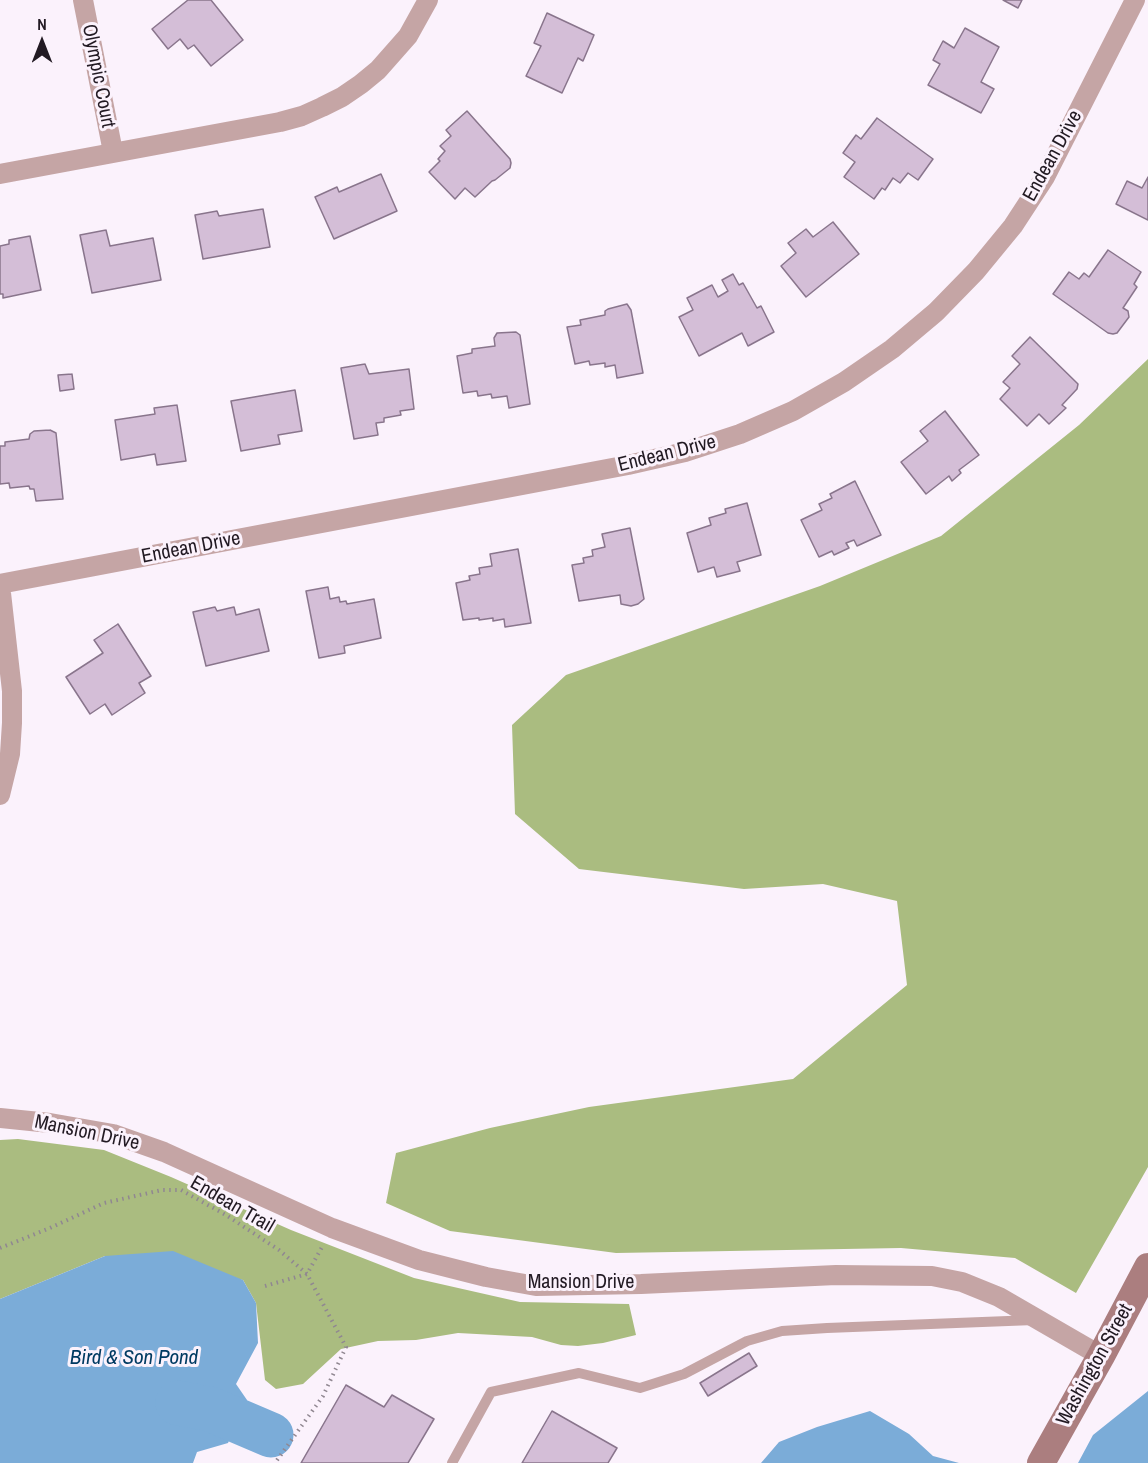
<!DOCTYPE html>
<html>
<head>
<meta charset="utf-8">
<style>
  body { margin:0 }
  #map { position:relative; width:1148px; height:1463px; overflow:hidden; background:#fbf2fc; font-family:"Archivo Narrow",sans-serif }
  canvas { display:block }
  .north { position:absolute; left:12px; top:12px; width:60px; height:60px; -webkit-text-stroke:4px #fbf2fc; paint-order:stroke; rotate:0deg; font-size:16px; font-weight:700; line-height:24px; text-align:center; color:#221a23 }
  .north::after { content:''; display:block; margin:auto; width:21px; height:27px; background:#221a23; clip-path:polygon(50% 0,100% 100%,50% 72%,0 100%) }
</style>
</head>
<body>
<div id="map">
<canvas width="1148" height="1463"></canvas>
<div class="north">N</div>
</div>
<script>
const ctx = document.querySelector('canvas').getContext('2d');
ctx.lineJoin = 'round';
function fillPath(path, color) { ctx.fillStyle = color; ctx.fill(path, 'evenodd'); }
const shape = rows => new Path2D(rows.map(r => 'M' + r).join(''));
function stroke(path, color, width, dash) { ctx.strokeStyle = color; ctx.lineWidth = width; ctx.lineCap = dash ? 'butt' : 'round'; ctx.setLineDash(dash || []); ctx.stroke(path); }
function write(font, color, halo, rows, align = 'center') {
  ctx.font = font + ' "Archivo Narrow",sans-serif'; ctx.lineWidth = 6; ctx.setLineDash([]); ctx.textBaseline = 'middle'; ctx.strokeStyle = halo; ctx.fillStyle = color; for (const [text, x, y, turn = 0] of rows) {
    ctx.save(); ctx.translate(x, y); ctx.rotate((+turn || 0) * Math.PI / 180); ctx.textAlign = isNaN(turn) ? turn : align; if (halo) ctx.strokeText(text, 0, 0); ctx.fillText(text, 0, 0); ctx.restore();
  }
}
fillPath(shape([
  [1148,359,1148,1167,1076,1293,1015,1258,901,1248,616,1253,450,1231,386,1203,396,1153,490,1128,589,1107,793,1079,907,985,897,901,823,884,744,889,579,869,515,814,512,725,566,675,820,586,941,536,1079,425],
  [18,1139,104,1150,171,1177,291,1230,414,1278,520,1302,629,1304,636,1335,603,1343,578,1346,561,1345,532,1337,458,1333,416,1340,378,1341,341,1349,303,1384,276,1389,265,1380,256,1303,243,1280,105,1256,0,1299,0,1140]
]), '#aabc80');
fillPath(shape([
  [173,1251,243,1280,256,1303,258,1343,236,1384,247,1400,228,1443,197,1452,193,1463,0,1463,0,1299,105,1256],
  [1148,1391,1148,1463,1078,1463,1093,1435],
  [870,1411,909,1434,933,1456,959,1463,761,1463,779,1442,817,1427]
]), '#7bacd8');
stroke(shape([
  [178,1403,210,1409,271,1435]
]), '#7bacd8', 45);
const building = shape([
  [188,0,211,0,243,40,211,66,194,45,188,49,180,39,168,49,152,29,188,0],
  [1003,0,1022,0,1018,8,1003,0],
  [547,13,594,35,583,61,578,58,562,93,526,76,541,46,534,43,547,13],
  [965,28,999,47,981,82,994,89,981,113,928,85,940,64,933,60,943,41,954,48,965,28],
  [467,111,510,159,511,163,510,168,495,180,492,181,475,197,465,188,455,199,429,172,440,161,438,159,445,151,440,146,451,136,446,130,467,111],
  [877,118,933,159,918,180,908,173,900,183,893,178,885,190,882,188,874,199,844,177,855,162,843,153,856,135,861,139,877,118],
  [381,174,397,211,334,239,315,197,337,187,339,192,381,174],
  [1148,177,1148,220,1116,204,1127,181,1142,188,1148,177],
  [263,209,270,247,203,259,195,215,217,211,219,216,263,209],
  [833,222,859,254,806,297,781,266,796,253,788,243,806,229,813,237,833,222],
  [106,230,110,246,153,238,161,280,92,293,80,235,106,230],
  [30,236,41,290,3,298,3,294,0,294,0,246,9,244,9,240,30,236],
  [1108,250,1141,272,1134,284,1137,287,1123,308,1128,311,1129,317,1117,333,1113,334,1108,333,1053,294,1069,272,1079,279,1084,273,1089,277,1108,250],
  [733,274,739,285,743,283,757,308,761,306,774,332,748,346,742,333,699,356,679,317,693,310,687,298,712,285,718,297,728,291,722,280,733,274],
  [627,304,631,310,643,373,617,378,615,365,605,367,605,363,590,365,589,361,575,364,567,327,581,325,580,320,605,315,605,311,608,309,627,304],
  [516,332,520,335,530,404,509,408,507,396,492,398,491,394,478,396,477,391,463,393,457,356,472,353,472,349,495,346,494,338,497,333,516,332],
  [1030,337,1078,384,1077,389,1062,405,1066,408,1049,424,1039,414,1027,426,1000,399,1010,388,1003,382,1020,364,1012,356,1030,337],
  [365,364,369,374,409,369,414,409,400,411,401,415,384,418,384,422,376,423,378,435,354,439,341,368,365,364],
  [72,374,74,389,60,391,58,375,72,374],
  [295,390,302,431,278,435,280,444,241,451,231,401,295,390],
  [177,405,186,461,157,465,155,454,121,460,115,420,155,414,154,408,177,405],
  [945,411,979,455,959,470,961,473,952,481,949,476,926,494,901,462,928,441,920,431,945,411],
  [50,430,56,433,63,499,36,501,34,489,30,489,29,486,10,488,9,483,0,484,0,446,5,446,5,442,29,439,30,434,34,431,50,430],
  [855,481,881,535,857,546,854,540,846,543,849,548,834,555,832,551,819,557,801,520,822,510,819,504,832,498,830,494,855,481],
  [747,503,761,555,737,562,740,571,717,577,714,567,698,572,687,533,711,525,709,518,726,513,725,509,747,503],
  [630,528,644,599,638,604,631,606,621,604,620,595,579,601,572,565,584,563,583,558,593,556,592,550,605,547,602,534,630,528],
  [518,549,531,623,505,627,504,619,493,621,493,618,479,620,479,618,463,620,456,583,470,580,469,576,480,574,479,568,492,566,490,554,518,549],
  [328,587,330,599,339,597,340,602,346,601,347,604,374,599,381,638,344,646,345,653,319,658,306,591,328,587],
  [215,607,217,611,234,607,236,615,259,609,269,651,206,666,193,612,215,607],
  [118,624,151,676,139,683,145,693,112,715,105,704,90,714,66,677,103,653,94,640,118,624],
  [749,1353,757,1366,708,1396,700,1383,749,1353],
  [346,1385,384,1407,392,1395,434,1419,408,1463,301,1463,346,1385],
  [552,1411,617,1448,608,1463,522,1463,552,1411]
]);
fillPath(building, '#d4bed7');
stroke(building, '#89758c', 1.5);
stroke(shape([
  [0,1248,50,1228,104,1203,162,1190,181,1190,226,1215,279,1250,307,1274,346,1347,323,1396,275,1463],
  [265,1286,307,1274,322,1247]
]), '#908791', 4, [1.5, 4.5]);
stroke(shape([
  [452,1463,491,1392,579,1373,640,1388,684,1374,747,1341,782,1331,827,1328,1034,1320]
]), '#c5a5a5', 10);
stroke(shape([
  [83,0,113,152],
  [0,174,280,122,302,116,322,107,342,97,361,84,378,70,408,36,428,0],
  [0,584,628,465,685,452,740,434,793,411,844,382,892,349,936,312,976,271,1013,226,1045,177,1135,0],
  [0,795,10,754,12,723,12,691,0,584],
  [0,1118,50,1123,113,1134,164,1152,332,1228,419,1260,486,1277,536,1286,641,1284,836,1275,932,1276,962,1282,999,1297,1101,1356]
]), '#c5a5a5', 20);
stroke(shape([
  [1041,1463,1101,1356,1148,1267]
]), '#ab7e7f', 28);
write('20px', '#221a23', '#fbf2fc', [
  ["Olympic Court",98,76,79],
  ["Endean Drive",1053,156,-61],
  ["Endean Drive",667,454,-14],
  ["Endean Drive",191,548,-11],
  ["Mansion Drive",87,1133,12],
  ["Endean Trail",232,1205,30],
  ["Mansion Drive",581,1283],
  ["Washington Street",1095,1365,-61]
]);
write('italic 21px', '#003a62', '#fbf2fc', [
  ["Bird & Son Pond",134,1358]
]);
</script>
</body>
</html>
